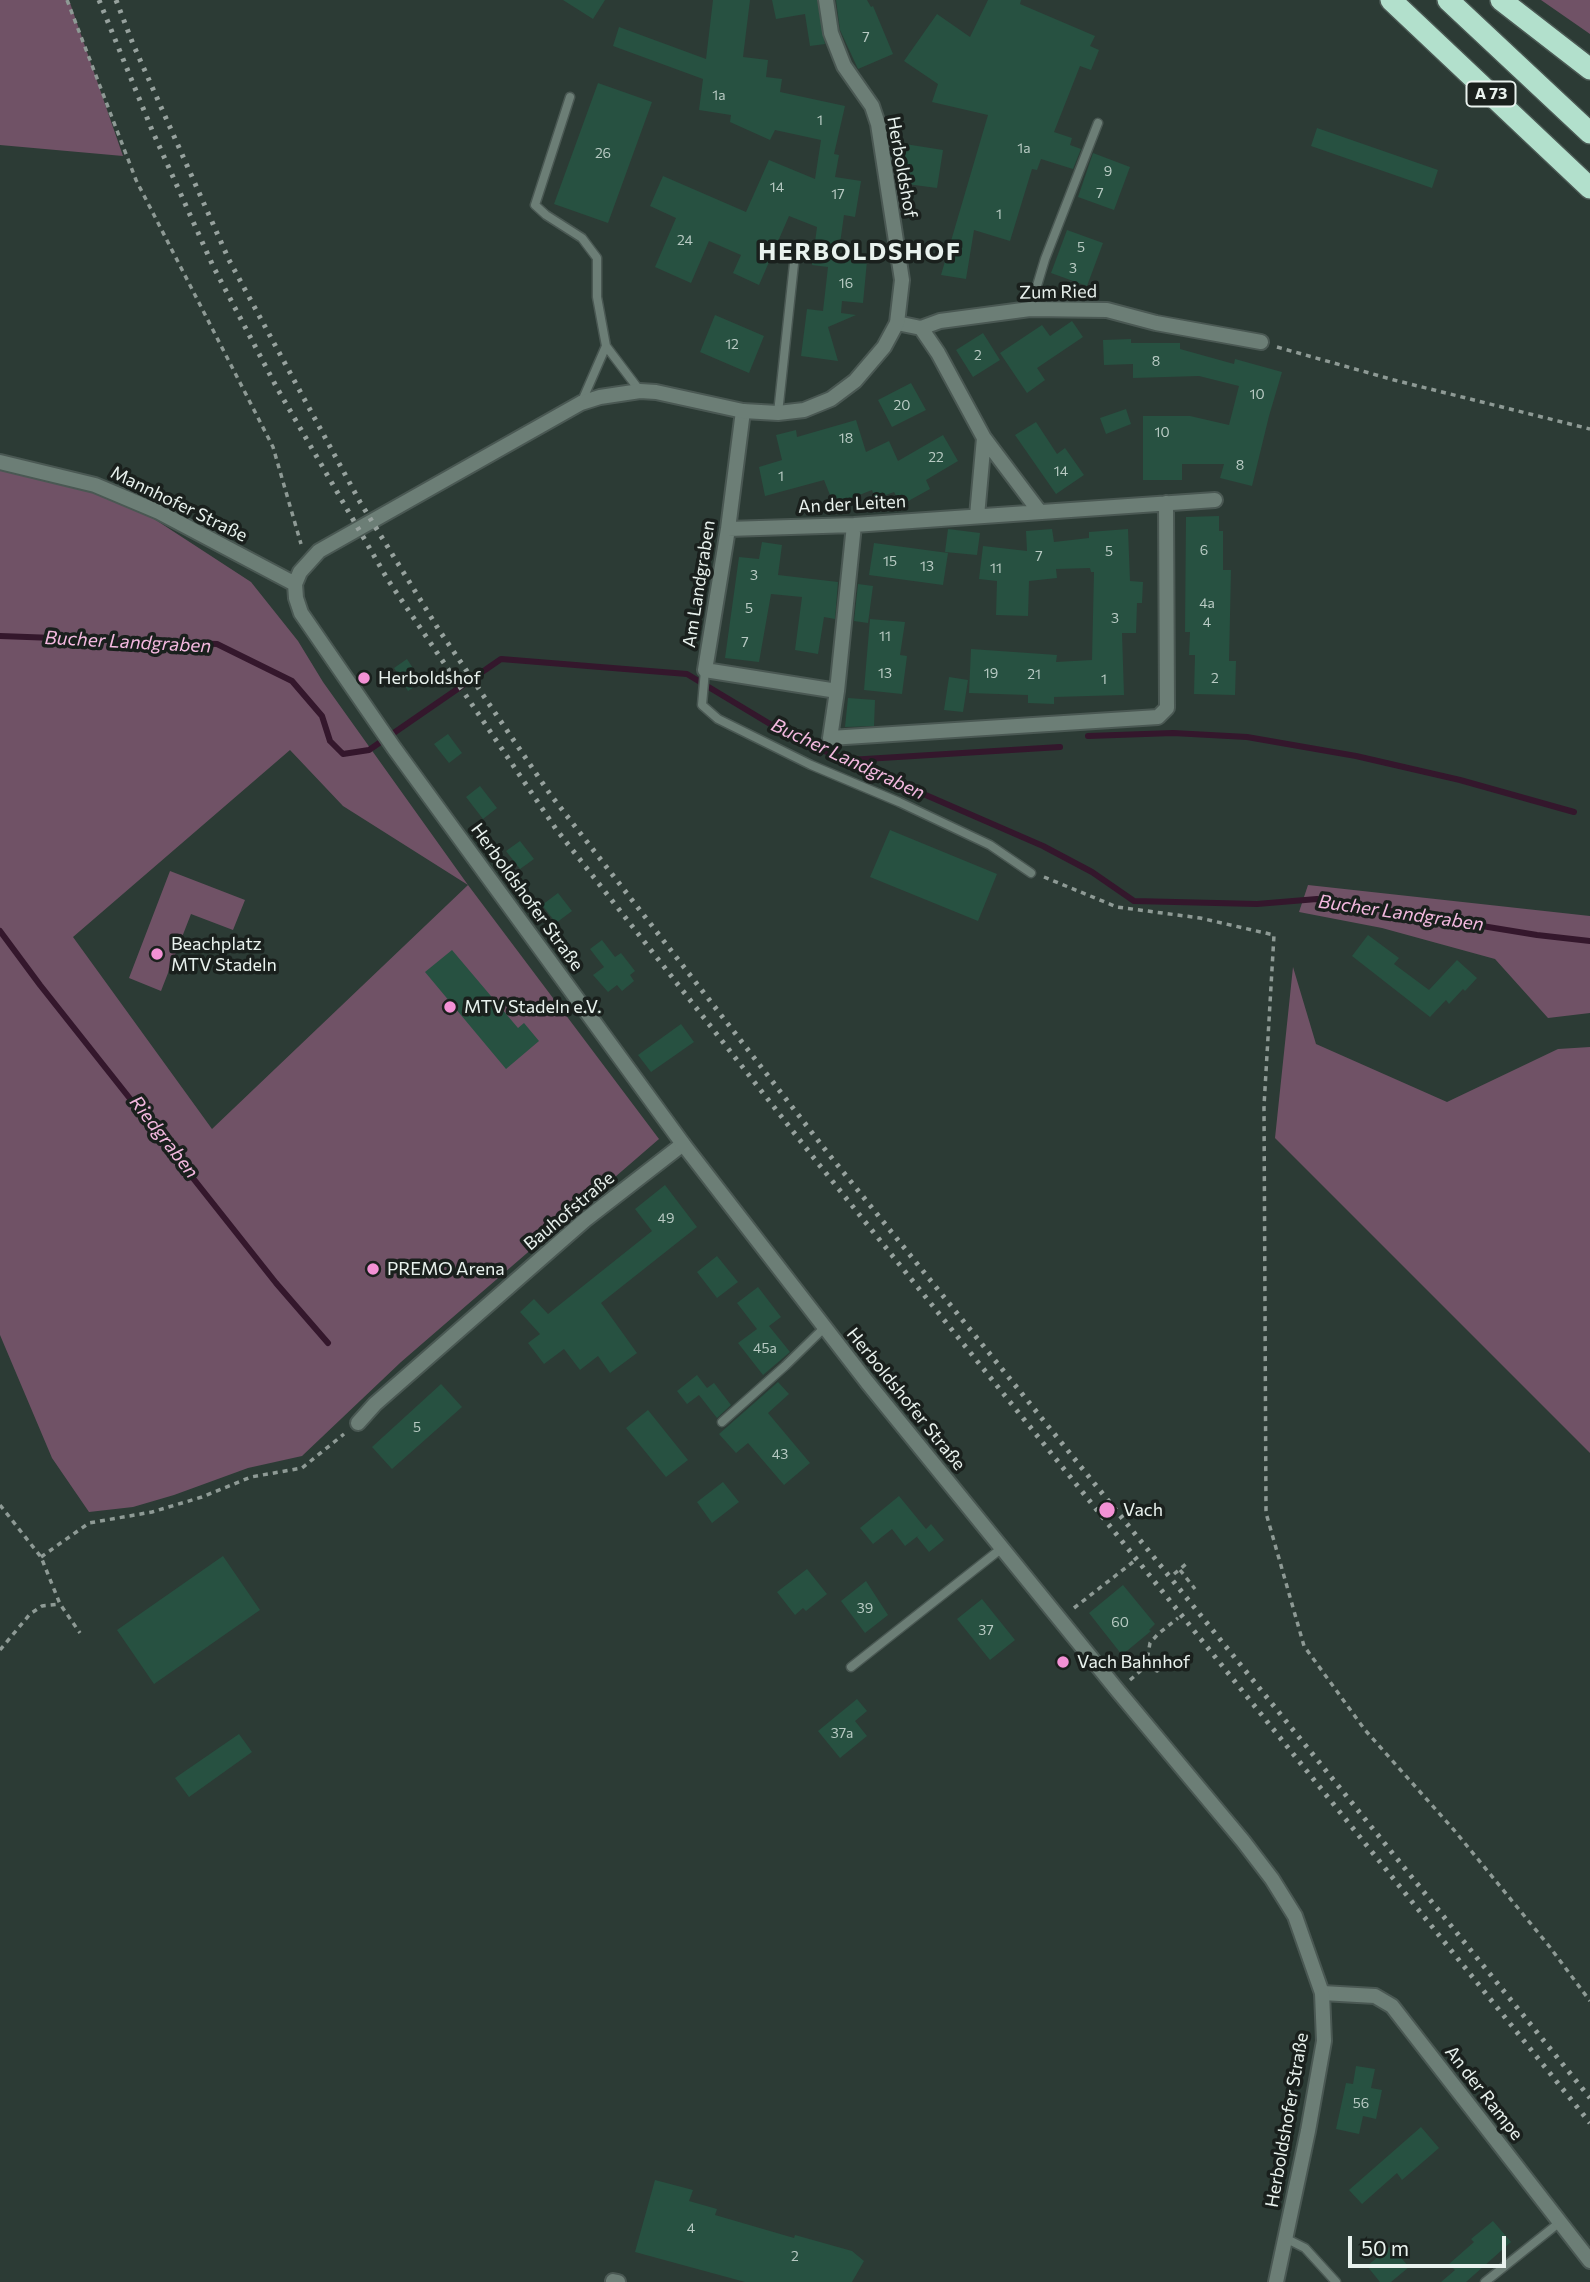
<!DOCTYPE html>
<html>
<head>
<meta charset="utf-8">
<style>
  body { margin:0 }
  #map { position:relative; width:1590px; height:2282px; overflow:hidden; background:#2c3b35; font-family:Commissioner,sans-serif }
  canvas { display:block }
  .scale { position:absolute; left:1348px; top:2236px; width:158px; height:32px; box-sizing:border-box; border:4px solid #e9f2ee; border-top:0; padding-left:9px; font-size:21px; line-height:24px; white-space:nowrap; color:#e9f2ee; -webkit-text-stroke:5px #1a201d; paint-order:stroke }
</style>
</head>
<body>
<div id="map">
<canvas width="1590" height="2282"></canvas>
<div class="scale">50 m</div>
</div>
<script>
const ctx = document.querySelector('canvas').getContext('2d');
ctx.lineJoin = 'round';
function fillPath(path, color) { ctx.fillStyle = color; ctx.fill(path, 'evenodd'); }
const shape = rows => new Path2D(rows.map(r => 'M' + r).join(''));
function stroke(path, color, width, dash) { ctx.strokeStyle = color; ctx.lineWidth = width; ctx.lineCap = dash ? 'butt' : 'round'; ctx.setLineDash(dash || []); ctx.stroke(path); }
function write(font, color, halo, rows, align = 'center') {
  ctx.font = font + ' Commissioner,sans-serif'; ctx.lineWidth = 7; ctx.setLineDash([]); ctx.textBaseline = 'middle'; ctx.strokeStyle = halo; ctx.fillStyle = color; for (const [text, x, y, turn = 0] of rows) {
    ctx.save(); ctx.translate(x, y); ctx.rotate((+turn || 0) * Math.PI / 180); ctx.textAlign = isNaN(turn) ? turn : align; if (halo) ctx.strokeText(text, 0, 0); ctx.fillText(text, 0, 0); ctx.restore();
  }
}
fillPath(shape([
  [0,0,69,0,123,156,0,145],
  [1541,0,1590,0,1590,34],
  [0,464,99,483,251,582,298,641,323,682,468,885,659,1139,401,1362,302,1456,248,1468,174,1495,133,1507,89,1512,52,1458,0,1335],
  [290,750,343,806,468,885,212,1129,73,937],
  [170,871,245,900,233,930,191,914,161,991,129,978],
  [1308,885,1590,916,1590,1013,1548,1018,1495,959,1382,928,1299,912],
  [1293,967,1316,1044,1447,1102,1558,1049,1590,1047,1590,1453,1275,1138]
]), '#705266');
stroke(shape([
  [0,636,217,644,292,681,322,716,330,741,343,754,369,750,501,659,687,674,790,736,1043,846,1092,872,1134,901,1257,904,1317,899,1537,935,1590,941],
  [1088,736,1173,733,1247,737,1356,756,1460,780,1574,812],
  [849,760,1060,747],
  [0,931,40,985,276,1283,328,1343]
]), '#34172c', 6);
fillPath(shape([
  [563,0,605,0,593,19],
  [713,0,750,0,743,57,768,60,766,77,782,79,780,92,845,106,834,154,839,155,835,177,861,181,855,217,844,215,838,258,867,261,863,303,842,301,841,313,856,315,828,327,838,361,801,356,807,309,823,311,828,267,812,265,817,227,789,216,759,285,733,273,741,255,709,241,691,283,655,267,676,218,650,206,663,176,746,212,769,160,815,179,821,140,775,130,770,140,730,122,731,115,699,110,703,79,613,46,619,27,706,59],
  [772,0,817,0,825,44,810,46,805,14,776,19],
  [836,0,867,0,871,7,873,6,893,54,858,69,840,30],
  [988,0,1021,0,1020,4,1095,36,1090,46,1099,50,1091,70,1080,66,1054,132,1072,138,1070,145,1081,149,1073,169,1041,159,1037,170,1032,169,1010,241,974,230,966,279,941,275,988,115,932,102,938,84,904,61,937,14,970,37],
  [598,83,652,102,608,223,554,204],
  [1317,128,1438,170,1432,188,1311,146],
  [905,144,943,150,937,188,899,183],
  [1093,153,1130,167,1114,210,1078,197],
  [1067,230,1103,243,1087,286,1051,273],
  [715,315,764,336,749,373,700,352],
  [1072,321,1083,337,1037,368,1045,380,1027,393,1000,353,1042,325,1050,336],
  [983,333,1000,360,973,377,956,350],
  [1131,339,1131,343,1180,343,1180,349,1234,364,1235,359,1282,372,1269,416,1252,486,1220,478,1224,464,1182,464,1182,480,1143,480,1143,416,1190,416,1229,425,1239,386,1199,376,1133,378,1133,364,1104,365,1103,340],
  [911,383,926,410,892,427,878,400],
  [1126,409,1131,424,1106,434,1100,418],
  [856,420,866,452,889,441,898,461,943,435,958,461,926,480,930,489,901,505,894,492,875,499,872,490,834,505,824,480,765,496,759,467,782,460,776,435,796,430,797,437],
  [1036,422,1057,454,1065,448,1084,475,1056,494,1015,435],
  [1219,516,1219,531,1223,531,1223,570,1231,570,1229,661,1236,661,1235,695,1194,694,1195,655,1189,655,1190,632,1185,632,1186,517],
  [948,529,980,533,977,555,945,552],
  [1052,529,1054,542,1089,538,1089,532,1128,529,1130,581,1143,582,1142,603,1137,603,1136,633,1122,633,1124,695,1054,697,1054,704,1028,703,1028,695,969,693,971,649,1057,655,1056,662,1092,660,1094,572,1091,572,1090,568,1056,569,1057,578,1029,581,1028,616,996,615,997,581,979,579,983,546,1027,551,1026,531],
  [762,542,782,545,778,575,838,582,835,619,824,617,818,654,795,650,802,597,771,594,759,662,725,658,739,557,759,559],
  [874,543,948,553,943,585,869,575],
  [858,584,873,586,868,623,854,621],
  [870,619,905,622,900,655,907,656,902,694,864,690],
  [407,659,422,682,408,691,394,668],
  [949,677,968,680,963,712,944,710],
  [848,698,875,700,874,726,845,727],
  [448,734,462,753,449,763,434,744],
  [480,786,497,808,483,819,466,797],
  [890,830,997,874,978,921,870,877],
  [520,841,534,859,520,869,506,851],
  [558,893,572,911,556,923,542,905],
  [1368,935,1399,958,1394,964,1429,990,1457,960,1477,978,1465,991,1463,989,1449,1004,1446,1000,1430,1017,1352,956],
  [602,940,615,957,621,953,635,971,630,975,634,981,622,991,617,985,608,992,593,975,604,967,590,949],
  [452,950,518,1028,524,1023,539,1041,506,1069,425,972],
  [681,1024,694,1042,651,1072,638,1055],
  [665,1185,697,1227,601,1303,637,1353,610,1373,598,1356,580,1370,564,1349,544,1364,528,1343,540,1334,520,1312,534,1299,548,1314,652,1231,635,1209],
  [717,1256,738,1282,717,1298,697,1272],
  [758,1287,781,1317,769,1326,790,1352,763,1375,738,1343,757,1329,737,1303],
  [697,1375,707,1388,714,1383,731,1405,717,1418,699,1395,687,1404,677,1391],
  [778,1382,789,1394,768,1413,810,1463,784,1485,748,1443,736,1453,719,1434],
  [441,1384,462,1407,392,1469,372,1447],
  [648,1410,688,1460,666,1477,626,1428],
  [723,1482,739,1502,712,1523,697,1502],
  [899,1496,926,1529,931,1524,944,1540,929,1552,917,1537,919,1535,905,1546,892,1529,873,1544,860,1528],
  [223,1556,260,1610,154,1684,117,1630],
  [807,1569,827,1594,806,1611,803,1608,795,1615,777,1592],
  [866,1581,888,1615,865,1633,841,1601],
  [1123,1585,1155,1624,1149,1630,1151,1631,1122,1655,1089,1613],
  [982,1599,1015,1640,990,1660,957,1619],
  [857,1699,867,1711,855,1721,867,1736,840,1758,818,1731],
  [239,1734,252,1752,189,1797,175,1778],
  [1356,2066,1375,2069,1371,2088,1382,2090,1376,2119,1363,2116,1359,2134,1336,2129,1346,2083,1353,2084],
  [1421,2127,1439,2148,1402,2180,1397,2173,1362,2204,1349,2190],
  [655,2180,693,2190,689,2201,717,2209,715,2215,794,2238,795,2235,852,2251,864,2261,852,2282,745,2282,635,2252],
  [1493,2221,1511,2242,1466,2282,1441,2282,1455,2270,1449,2264,1474,2242,1471,2239],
  [1391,2246,1409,2267,1391,2282,1380,2282,1367,2266]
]), '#275141');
const service = shape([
  [570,97,535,205,546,215,582,238,597,258,597,297,606,346,640,391],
  [1030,309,1045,259,1098,123],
  [582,401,606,346],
  [778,413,796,245],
  [705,670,702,705,718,719,811,765,899,802,990,845,1031,873],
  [722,1422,785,1366,825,1327],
  [851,1667,1002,1548],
  [1285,2238,1305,2248,1336,2282],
  [1485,2282,1560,2222]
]);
const minor = shape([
  [897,323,921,328,940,321,1030,309,1107,310,1156,323,1261,342],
  [921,328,938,353,984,438,1039,511],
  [743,411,728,529,705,670,837,691],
  [977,516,984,438],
  [854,525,837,691,830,738,1158,717,1167,708,1166,503],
  [728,529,854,525,1215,500],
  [358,1423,375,1404,585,1220,683,1144],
  [1322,1993,1375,1996,1392,2006,1590,2261],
  [613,2281,618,2282]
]);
const tertiary = shape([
  [826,0,831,33,844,66,872,106,878,124,902,280,897,323,884,347,855,381,831,399,804,410,778,413,743,411,656,392,640,391,600,397,581,403,319,551,300,572,295,584,296,598,301,613,394,748,683,1144,867,1382,1118,1691,1243,1841,1272,1879,1295,1916,1322,1993,1324,2041,1308,2131,1276,2282],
  [0,462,95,485,159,512,295,584]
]);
const motorway = shape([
  [1391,0,1590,188],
  [1448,0,1590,133],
  [1501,0,1590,69]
]);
stroke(service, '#4a5853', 11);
stroke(minor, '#4a5853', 18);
stroke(tertiary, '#4a5853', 18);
stroke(motorway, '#4a5853', 24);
stroke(shape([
  [67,0,136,180,273,447,301,544],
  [1277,347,1394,380,1590,429],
  [1044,877,1117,907,1200,918,1274,935,1264,1106,1266,1513,1304,1646,1365,1730,1454,1830,1549,1946,1590,2001],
  [0,1505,41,1557,60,1604,80,1633],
  [41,1557,89,1523,152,1512,202,1497,251,1477,302,1468,344,1434],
  [1180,1570,1195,1589],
  [1174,1574,1186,1564],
  [1074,1608,1133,1562],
  [0,1650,30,1614,42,1606,60,1604],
  [1146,1666,1157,1671,1165,1665],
  [1130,1680,1146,1666,1150,1643,1158,1634,1178,1618]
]), '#8e9a95', 3.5, [5, 5]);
stroke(service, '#6c7e76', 8);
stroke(minor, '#6c7e76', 14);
stroke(tertiary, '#6c7e76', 14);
stroke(motorway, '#b2e0cc', 21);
stroke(shape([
  [99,0,152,130,213,266,277,388,388,580,556,829,817,1162,1590,2123],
  [116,0,133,44,229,260,360,502,439,630,550,794,827,1152,1590,2098]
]), '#97a29e', 5, [3.5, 7]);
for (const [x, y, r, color] of [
  [364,678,7,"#f391d5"],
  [157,954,7,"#f391d5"],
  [450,1007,7,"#f391d5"],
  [373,1269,7,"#f391d5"],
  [1107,1510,9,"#f391d5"],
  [1063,1662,7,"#f391d5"]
]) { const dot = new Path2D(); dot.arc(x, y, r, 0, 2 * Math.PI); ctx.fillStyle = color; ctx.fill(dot); stroke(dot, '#1a201d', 2.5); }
write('14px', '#b8cac3', null, [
  ["7",866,37],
  ["1a",719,95],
  ["1",820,120],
  ["1a",1024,148],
  ["26",603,153],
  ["9",1108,171],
  ["14",777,187],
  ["7",1100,193],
  ["17",838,194],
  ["1",999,214],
  ["24",685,240],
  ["5",1081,247],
  ["3",1073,268],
  ["16",846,283],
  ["12",732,344],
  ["2",978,355],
  ["8",1156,361],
  ["10",1257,394],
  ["20",902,405],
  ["10",1162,432],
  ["18",846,438],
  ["22",936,457],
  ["8",1240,465],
  ["14",1061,471],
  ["1",781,476],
  ["6",1204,550],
  ["5",1109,551],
  ["7",1039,556],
  ["15",890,561],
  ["13",927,566],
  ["11",996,568],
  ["3",754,575],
  ["4a",1207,603],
  ["5",749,608],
  ["3",1115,618],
  ["4",1207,622],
  ["11",885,636],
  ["7",745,642],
  ["13",885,673],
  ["19",991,673],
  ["21",1034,674],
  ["2",1215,678],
  ["1",1104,679],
  ["49",666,1218],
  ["45a",765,1348],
  ["5",417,1427],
  ["43",780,1454],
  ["39",865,1608],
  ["60",1120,1622],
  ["37",986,1630],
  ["37a",842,1733],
  ["56",1361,2103],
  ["4",691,2228],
  ["2",795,2256]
]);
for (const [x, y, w] of [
  [1491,94,49]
]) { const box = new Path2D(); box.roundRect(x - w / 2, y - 12.5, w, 25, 5); ctx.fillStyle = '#1a201d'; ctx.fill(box); stroke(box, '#e9f2ee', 2); }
write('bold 16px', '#e9f2ee', null, [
  ["A 73",1491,94]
]);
write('18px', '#e9f2ee', '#1a201d', [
  ["Herboldshof",902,167,80],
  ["Zum Ried",1058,292,-1],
  ["Mannhofer Straße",179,504,26],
  ["An der Leiten",852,504,-3],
  ["Am Landgraben",699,584,-81],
  ["Herboldshofer Straße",527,897,54],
  ["Bauhofstraße",569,1211,-40],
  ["Herboldshofer Straße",906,1399,51],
  ["An der Rampe",1484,2093,52],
  ["Herboldshofer Straße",1287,2120,-80]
]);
write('18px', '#e9f2ee', '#1a201d', [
  ["Herboldshof",378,678],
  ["Beachplatz",171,944],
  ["MTV Stadeln",171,965],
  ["MTV Stadeln e.V.",464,1007],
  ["PREMO Arena",387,1269],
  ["Vach",1123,1510],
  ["Vach Bahnhof",1077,1662]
], 'left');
write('italic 19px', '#f3b8df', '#1a201d', [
  ["Bucher Landgraben",128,642,3],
  ["Bucher Landgraben",848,759,25],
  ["Bucher Landgraben",1401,913,8],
  ["Riedgraben",164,1137,52]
]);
ctx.letterSpacing = '2px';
write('bold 24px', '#e9f2ee', '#1a201d', [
  ["HERBOLDSHOF",860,252]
]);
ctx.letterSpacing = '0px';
</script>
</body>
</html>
